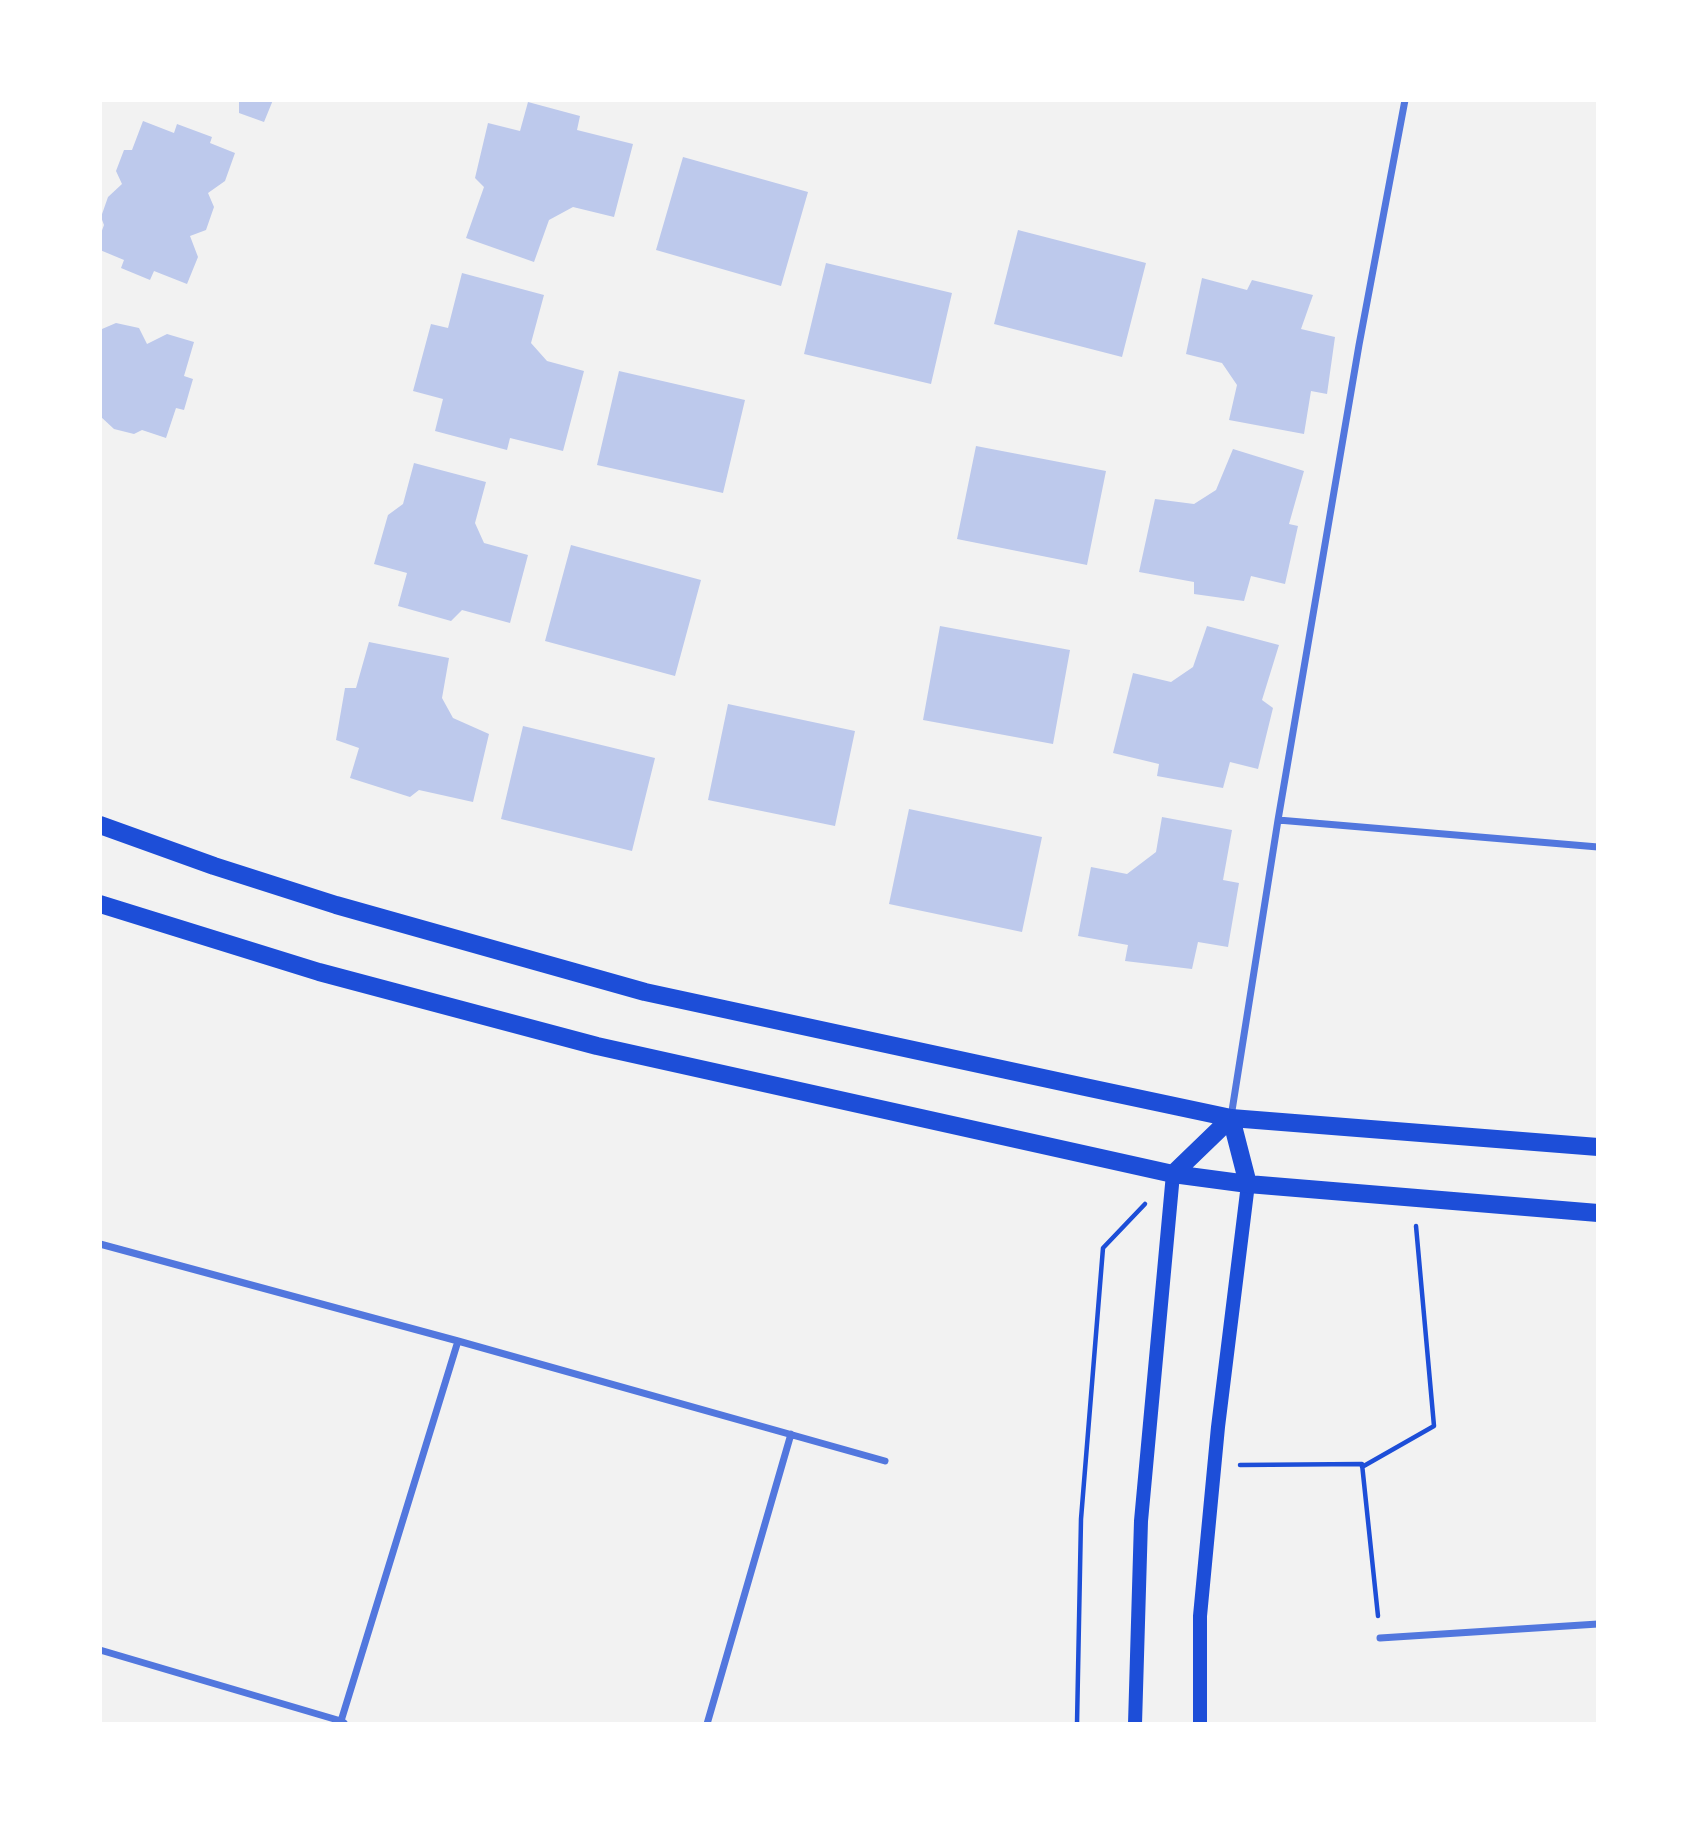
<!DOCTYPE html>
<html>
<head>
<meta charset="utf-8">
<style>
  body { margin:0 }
  #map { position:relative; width:1698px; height:1824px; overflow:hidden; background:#f2f2f2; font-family:"Nunito Sans",sans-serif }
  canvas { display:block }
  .frame { position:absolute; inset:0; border:102px solid #fff; pointer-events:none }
</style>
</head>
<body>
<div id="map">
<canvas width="1698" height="1824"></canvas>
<div class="frame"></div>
</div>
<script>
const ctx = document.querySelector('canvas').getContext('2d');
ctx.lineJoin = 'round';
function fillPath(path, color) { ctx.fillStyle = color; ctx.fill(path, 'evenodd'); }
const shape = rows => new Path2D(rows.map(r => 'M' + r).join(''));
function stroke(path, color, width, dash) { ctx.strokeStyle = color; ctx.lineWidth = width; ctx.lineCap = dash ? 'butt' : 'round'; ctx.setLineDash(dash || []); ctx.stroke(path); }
fillPath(shape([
  [239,100,273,100,264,122,239,113],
  [528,102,580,116,577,130,633,144,614,217,573,207,549,220,534,262,466,238,484,187,475,178,488,123,520,131],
  [143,121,174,133,177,124,212,137,210,143,235,153,225,181,208,193,214,207,206,230,190,236,198,257,187,284,154,271,150,280,121,268,124,260,100,250,100,236,104,225,101,217,108,197,122,184,116,171,124,150,132,150],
  [683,157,808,192,781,286,656,250],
  [1018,230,1146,263,1122,357,994,324],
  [826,263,952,293,931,384,804,354],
  [462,273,544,295,531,343,547,361,584,371,563,451,510,438,507,450,435,431,443,399,413,391,431,324,448,328],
  [1202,278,1247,290,1252,280,1313,295,1301,329,1335,337,1327,394,1311,391,1304,434,1229,420,1237,385,1222,363,1186,354],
  [116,323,139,328,147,344,167,334,194,342,184,376,193,379,184,410,176,408,166,438,142,430,134,434,114,429,100,416,100,327,102,329],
  [619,371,745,400,723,493,597,465],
  [976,446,1106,471,1087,565,957,539],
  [1233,449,1304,471,1289,524,1298,526,1285,584,1251,576,1244,601,1194,594,1194,582,1139,572,1155,499,1194,504,1216,490],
  [414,463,486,482,475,523,484,543,528,555,510,623,462,610,451,621,398,606,407,573,374,564,388,515,403,504],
  [571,545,701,580,675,676,545,641],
  [940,626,1070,650,1053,744,923,720],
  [1207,626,1279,645,1262,700,1273,708,1258,769,1230,762,1223,788,1157,776,1159,764,1113,753,1133,673,1171,682,1193,667],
  [369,642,449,658,442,698,453,718,489,734,473,802,419,790,410,797,350,778,359,748,336,740,345,688,356,688],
  [728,704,855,731,835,826,708,800],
  [523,726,655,758,632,851,501,819],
  [909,809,1042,837,1022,932,889,904],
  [1162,817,1232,830,1223,880,1239,883,1228,947,1198,942,1192,969,1125,961,1128,945,1078,936,1091,867,1127,874,1156,852]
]), '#bdc9ec');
stroke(shape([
  [1240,1465,1362,1464,1378,1616],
  [1362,1467,1434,1426,1416,1226],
  [1077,1724,1081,1519,1103,1248,1145,1204]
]), '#1d4ed8', 4.5);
stroke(shape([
  [1278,820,1598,847],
  [1231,1117,1278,820,1359,345,1405,100],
  [100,1244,458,1341,885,1461],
  [1380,1638,1598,1624],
  [100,1650,341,1721,344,1723],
  [341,1721,458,1341],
  [707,1724,791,1434]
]), '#5277de', 7);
stroke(shape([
  [1135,1724,1141,1521,1173,1174],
  [1200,1724,1200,1616,1218,1427,1248,1184]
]), '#1d4ed8', 14);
stroke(shape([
  [100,825,214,866,336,905,645,992,1085,1087,1231,1118,1598,1147],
  [100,904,319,972,597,1046,1173,1174,1248,1184,1598,1213],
  [1173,1174,1231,1118,1248,1184]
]), '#1d4ed8', 18);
</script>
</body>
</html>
